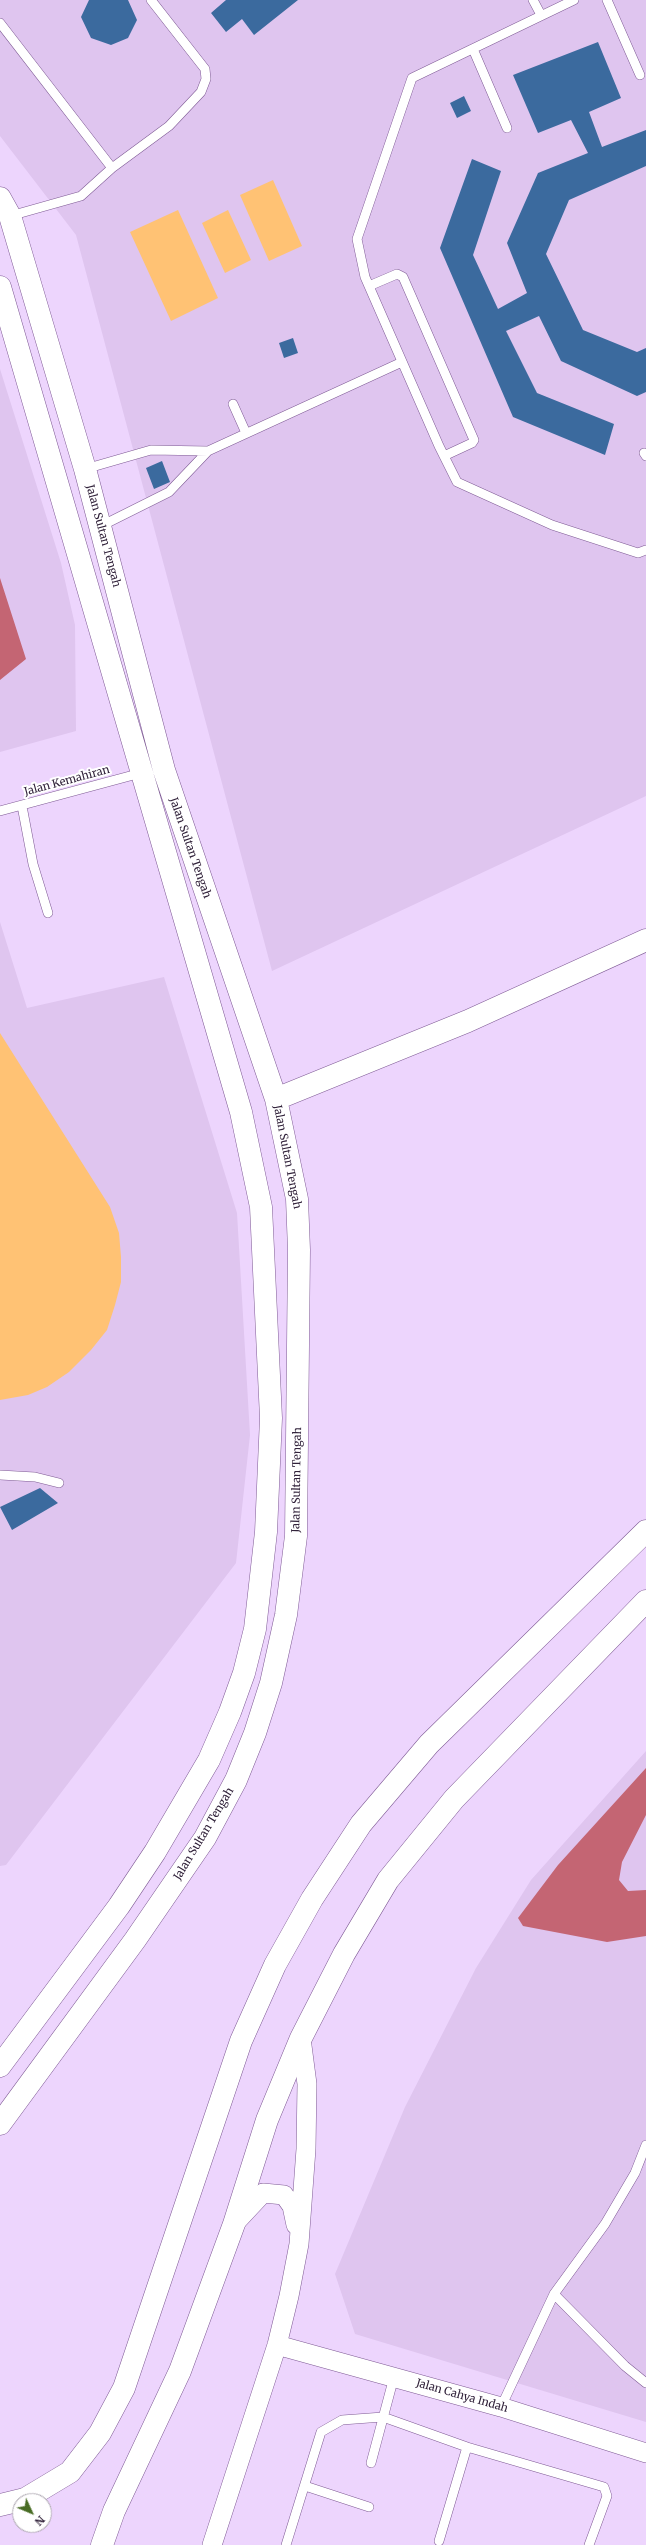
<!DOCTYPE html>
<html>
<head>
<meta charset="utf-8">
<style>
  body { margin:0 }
  #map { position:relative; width:646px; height:2545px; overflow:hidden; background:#edd5fd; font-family:Merriweather,serif }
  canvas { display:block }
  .north { position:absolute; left:12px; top:2493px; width:40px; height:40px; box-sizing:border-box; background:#fff; border:1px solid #ada7b1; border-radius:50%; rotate:134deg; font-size:11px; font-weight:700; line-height:16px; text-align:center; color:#32233b }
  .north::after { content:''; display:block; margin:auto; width:14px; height:18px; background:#486c24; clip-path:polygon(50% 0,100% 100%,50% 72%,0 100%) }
</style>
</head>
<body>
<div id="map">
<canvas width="646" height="2545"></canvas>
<div class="north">N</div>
</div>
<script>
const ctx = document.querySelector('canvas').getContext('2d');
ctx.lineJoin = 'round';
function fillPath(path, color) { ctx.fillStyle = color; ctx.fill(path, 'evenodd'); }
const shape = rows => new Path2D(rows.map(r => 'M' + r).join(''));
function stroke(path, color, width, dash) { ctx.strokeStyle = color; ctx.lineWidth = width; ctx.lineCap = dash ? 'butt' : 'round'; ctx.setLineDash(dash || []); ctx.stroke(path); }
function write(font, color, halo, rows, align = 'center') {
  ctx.font = font + ' Merriweather,serif'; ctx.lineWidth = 4; ctx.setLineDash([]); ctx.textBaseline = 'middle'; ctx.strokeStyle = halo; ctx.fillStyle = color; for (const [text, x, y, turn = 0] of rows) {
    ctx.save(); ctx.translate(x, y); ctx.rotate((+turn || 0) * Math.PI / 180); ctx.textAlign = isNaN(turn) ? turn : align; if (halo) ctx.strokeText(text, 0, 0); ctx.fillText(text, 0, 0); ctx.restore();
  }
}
fillPath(shape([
  [0,0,646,0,646,796,272,971,76,235,0,136],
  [0,369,61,563,75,625,76,731,0,752],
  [0,922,27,1008,164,977,237,1213,250,1435,236,1563,6,1865,0,1866],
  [646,1751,646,2422,355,2334,335,2274,405,2107,476,1968,531,1880]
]), '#dfc5ef');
fillPath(shape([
  [273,180,302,246,269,261,240,195],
  [178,210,218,298,171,321,130,232],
  [228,210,251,260,225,273,202,223],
  [0,1033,110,1207,119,1233,121,1257,121,1282,115,1305,107,1330,91,1350,69,1372,47,1387,28,1395,0,1400]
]), '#ffc274');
fillPath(shape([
  [0,578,26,659,0,680],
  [646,1768,646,1815,622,1862,619,1880,628,1891,646,1890,646,1936,607,1942,523,1926,518,1918,558,1865]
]), '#c46573');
fillPath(shape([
  [89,0,128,0,137,20,128,38,111,45,91,38,81,17],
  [226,0,298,0,254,35,242,19,226,32,211,13],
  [598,42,621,98,589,112,602,147,646,130,646,166,569,200,546,254,583,330,637,352,646,348,646,392,637,396,561,361,539,316,506,331,537,393,614,424,605,455,513,417,440,248,472,159,501,171,473,255,498,309,527,293,507,243,538,173,588,153,571,120,538,133,513,75],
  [464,96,471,111,457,118,450,103],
  [293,338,298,353,284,358,279,343],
  [162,461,170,482,154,489,146,468],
  [40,1488,58,1503,12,1530,0,1507]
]), '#3b6a9e');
const lane = shape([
  [533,0,541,15],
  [574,0,412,78,357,239,365,277,439,446,457,482,552,525,638,553,646,550],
  [607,0,640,75],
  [0,23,112,168],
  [473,49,507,128],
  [10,216,81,196,112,168,169,126,201,92,206,79,205,69,151,0],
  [369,286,397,274,403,277,474,440,472,443,444,456],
  [233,404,246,433],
  [644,453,646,456],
  [85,469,151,450,208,451],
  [101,526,169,492,208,451,402,362],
  [22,806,33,864,48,913],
  [0,811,141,773],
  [0,1475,35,1477,59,1483],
  [554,2294,625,2366,646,2383],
  [501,2407,554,2294,605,2224,635,2173,646,2145],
  [371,2463,394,2377],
  [305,2486,369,2507],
  [439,2541,467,2447],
  [286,2545,321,2432,342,2420,383,2417,467,2447,604,2487,607,2496,589,2545]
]);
const street = shape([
  [234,2224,263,2193,284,2195,292,2206,296,2225],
  [277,2345,501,2407,646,2453],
  [212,2545,277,2345,289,2296,299,2244,306,2149,307,2084,301,2038]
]);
const secondary = shape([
  [0,198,10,216,85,469,164,770,276,1099,297,1199,299,1250,296,1536,286,1615,271,1683,255,1733,236,1780,205,1838,135,1940,0,2124],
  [0,287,241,1112,261,1207,271,1418,266,1532,255,1629,244,1673,230,1712,209,1760,155,1852,119,1906,0,2066],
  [276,1099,468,1021,646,940]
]);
const primary = shape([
  [0,2505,25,2499,70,2472,100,2433,124,2388,241,2041,275,1965,312,1899,361,1824,429,1744,646,1531],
  [102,2545,114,2511,180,2371,234,2224,267,2120,301,2038,344,1954,388,1880,454,1799,646,1601]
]);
stroke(lane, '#7f5b95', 10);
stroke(street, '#7f5b95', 20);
stroke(secondary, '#7f5b95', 23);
stroke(primary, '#7f5b95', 23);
stroke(lane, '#fff', 9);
stroke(street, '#fff', 19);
stroke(secondary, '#fff', 22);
stroke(primary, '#fff', 22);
write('11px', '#32233b', '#fff', [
  ["Jalan Sultan Tengah",103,536,75],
  ["Jalan Kemahiran",67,781,-15],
  ["Jalan Sultan Tengah",190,848,71],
  ["Jalan Sultan Tengah",287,1157,79],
  ["Jalan Sultan Tengah",297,1480,-89],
  ["Jalan Sultan Tengah",204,1834,-59],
  ["Jalan Cahya Indah",462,2396,16]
]);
</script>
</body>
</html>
